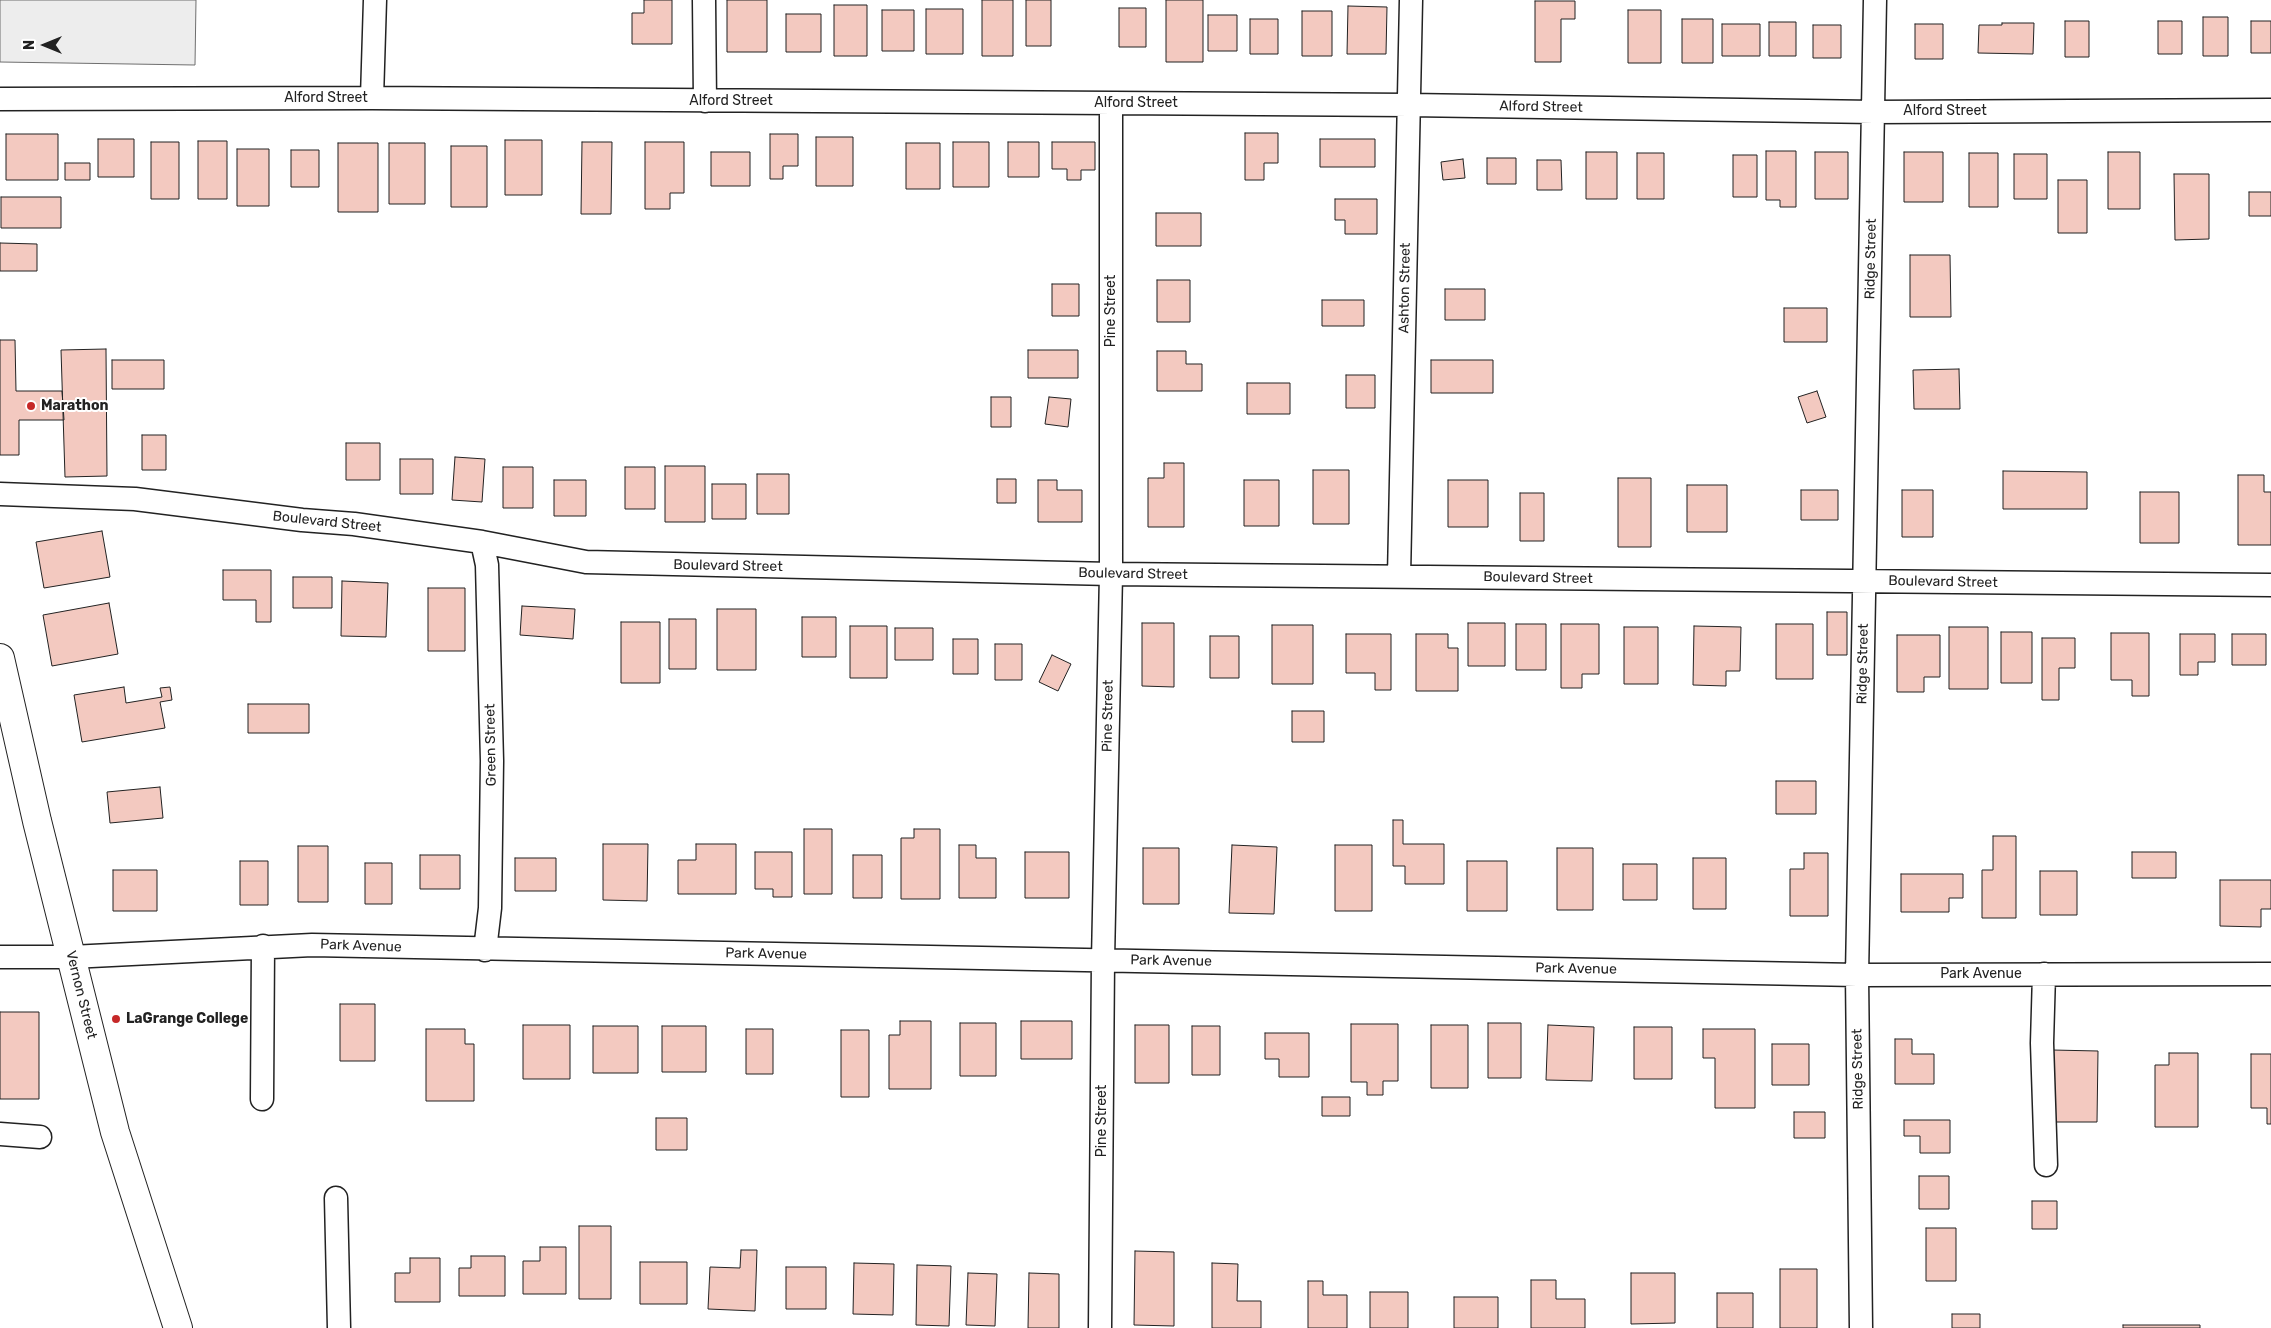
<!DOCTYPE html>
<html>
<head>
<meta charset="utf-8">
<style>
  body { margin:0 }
  #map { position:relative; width:2271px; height:1328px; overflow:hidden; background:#fff; font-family:Rubik,sans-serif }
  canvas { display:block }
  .north { position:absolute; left:20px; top:20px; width:50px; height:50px; -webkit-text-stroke:4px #fff; paint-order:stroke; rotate:270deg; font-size:14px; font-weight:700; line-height:20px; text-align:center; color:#222 }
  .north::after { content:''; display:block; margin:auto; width:18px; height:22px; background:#222; clip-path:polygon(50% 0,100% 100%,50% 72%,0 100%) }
</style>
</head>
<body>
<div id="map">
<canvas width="2271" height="1328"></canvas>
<div class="north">N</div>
</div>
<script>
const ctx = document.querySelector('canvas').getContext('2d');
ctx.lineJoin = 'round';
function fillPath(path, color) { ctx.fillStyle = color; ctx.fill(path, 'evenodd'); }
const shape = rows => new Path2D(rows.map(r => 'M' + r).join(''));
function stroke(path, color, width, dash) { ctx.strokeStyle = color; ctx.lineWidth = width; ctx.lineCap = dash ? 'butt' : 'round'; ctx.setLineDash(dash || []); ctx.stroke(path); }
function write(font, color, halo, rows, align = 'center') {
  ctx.font = font + ' Rubik,sans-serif'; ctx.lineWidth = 4; ctx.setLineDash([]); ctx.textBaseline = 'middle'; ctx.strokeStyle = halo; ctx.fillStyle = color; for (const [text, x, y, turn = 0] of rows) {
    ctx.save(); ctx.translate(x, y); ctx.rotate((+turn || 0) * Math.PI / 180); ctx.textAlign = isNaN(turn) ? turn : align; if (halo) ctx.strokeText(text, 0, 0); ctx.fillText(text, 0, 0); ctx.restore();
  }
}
const parking = shape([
  [0,0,196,0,195,65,0,62,0,0]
]);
fillPath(parking, '#ededed');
stroke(parking, '#6f6f6f', 1);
const building = shape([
  [644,0,672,0,672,44,632,44,632,13,644,13,644,0],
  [727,0,767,0,767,52,727,52,727,0],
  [982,0,1013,0,1013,56,982,56,982,0],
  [1026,0,1051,0,1051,46,1026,46,1026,0],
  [1166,0,1203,0,1203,62,1166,62,1166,0],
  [1535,1,1575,1,1575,19,1561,19,1561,62,1535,62,1535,1],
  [834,5,867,5,867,56,834,56,834,5],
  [1348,6,1387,7,1386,54,1347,54,1348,6],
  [1119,8,1146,8,1146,47,1119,47,1119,8],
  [926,9,963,9,963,54,926,54,926,9],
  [882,10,914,10,914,51,882,51,882,10],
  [1628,10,1661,10,1661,63,1628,63,1628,10],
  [1302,11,1332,11,1332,56,1302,56,1302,11],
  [786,14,821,14,821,52,786,52,786,14],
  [1208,15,1237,15,1237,51,1208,51,1208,15],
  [2203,17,2228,17,2228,56,2203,56,2203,17],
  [1250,19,1278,19,1278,54,1250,54,1250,19],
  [1682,19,1713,19,1713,63,1682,63,1682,19],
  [2065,21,2089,21,2089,57,2065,57,2065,21],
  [2158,21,2182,21,2182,54,2158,54,2158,21],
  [2251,21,2271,21,2271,53,2251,53,2251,21],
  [1769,22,1796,22,1796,56,1769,56,1769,22],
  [2002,23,2034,23,2033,54,1978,53,1979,25,2002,25,2002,23],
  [1722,24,1760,24,1760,56,1722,56,1722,24],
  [1915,24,1943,24,1943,59,1915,59,1915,24],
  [1813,25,1841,25,1841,58,1813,58,1813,25],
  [1245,133,1278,133,1278,163,1264,163,1264,180,1245,180,1245,133],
  [6,134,58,134,58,180,6,180,6,134],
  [770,134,798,134,798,166,783,166,783,179,770,179,770,134],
  [816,137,853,137,853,186,816,186,816,137],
  [98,139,134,139,134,177,98,177,98,139],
  [1320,139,1375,139,1375,167,1320,167,1320,139],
  [505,140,542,140,542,195,505,195,505,140],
  [198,141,227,141,227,199,198,199,198,141],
  [151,142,179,142,179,199,151,199,151,142],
  [582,142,612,142,611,214,581,214,582,142],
  [645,142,684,142,684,193,670,193,670,209,645,209,645,142],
  [953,142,989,142,989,187,953,187,953,142],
  [1008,142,1039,142,1039,177,1008,177,1008,142],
  [1052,142,1095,142,1095,170,1081,170,1081,180,1067,180,1067,169,1052,169,1052,142],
  [338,143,378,143,378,212,338,212,338,143],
  [389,143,425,143,425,204,389,204,389,143],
  [906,143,940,143,940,189,906,189,906,143],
  [451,146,487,146,487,207,451,207,451,146],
  [237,149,269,149,269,206,237,206,237,149],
  [291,150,319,150,319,187,291,187,291,150],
  [1766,151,1796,151,1796,207,1780,207,1780,200,1766,200,1766,151],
  [711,152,750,152,750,186,711,186,711,152],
  [1586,152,1617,152,1617,199,1586,199,1586,152],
  [1815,152,1848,152,1848,199,1815,199,1815,152],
  [1904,152,1943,152,1943,202,1904,202,1904,152],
  [2108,152,2140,152,2140,209,2108,209,2108,152],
  [1637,153,1664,153,1664,199,1637,199,1637,153],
  [1969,153,1998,153,1998,207,1969,207,1969,153],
  [2014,154,2047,154,2047,199,2014,199,2014,154],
  [1733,155,1757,155,1757,197,1733,197,1733,155],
  [1487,158,1516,158,1516,184,1487,184,1487,158],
  [1463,159,1465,178,1443,180,1441,162,1463,159],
  [1537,160,1561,160,1562,190,1537,190,1537,160],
  [65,163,90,163,90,180,65,180,65,163],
  [2174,174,2209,174,2209,239,2175,240,2174,174],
  [2058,180,2087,180,2087,233,2058,233,2058,180],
  [2249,192,2271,192,2271,216,2249,216,2249,192],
  [1,197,61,197,61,228,1,228,1,197],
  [1335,199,1377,199,1377,234,1345,234,1345,220,1335,220,1335,199],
  [1156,213,1201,213,1201,246,1156,246,1156,213],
  [0,243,37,244,37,271,0,271,0,243],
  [1910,255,1950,255,1951,317,1910,317,1910,255],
  [1157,280,1190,280,1190,322,1157,322,1157,280],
  [1052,284,1079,284,1079,316,1052,316,1052,284],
  [1445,289,1485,289,1485,320,1445,320,1445,289],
  [1322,300,1364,300,1364,326,1322,326,1322,300],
  [1784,308,1827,308,1827,342,1784,342,1784,308],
  [0,340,15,340,16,391,62,391,64,420,19,420,19,455,0,455,0,340],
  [106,349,107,476,65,477,61,350,106,349],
  [1028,350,1078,350,1078,378,1028,378,1028,350],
  [1157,351,1186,351,1186,364,1202,364,1202,391,1157,391,1157,351],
  [112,360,164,360,164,389,112,389,112,360],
  [1431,360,1493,360,1493,393,1431,393,1431,360],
  [1959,369,1960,409,1914,409,1913,370,1959,369],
  [1346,375,1375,375,1375,408,1346,408,1346,375],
  [1247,383,1290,383,1290,414,1247,414,1247,383],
  [1817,391,1826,417,1807,423,1798,397,1817,391],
  [991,397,1011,397,1011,427,991,427,991,397],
  [1049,397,1071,399,1068,427,1045,424,1049,397],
  [142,435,166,435,166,470,142,470,142,435],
  [346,443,380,443,380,480,346,480,346,443],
  [455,457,485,459,482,502,452,500,455,457],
  [400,459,433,459,433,494,400,494,400,459],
  [1164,463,1184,463,1184,527,1148,527,1148,478,1164,478,1164,463],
  [665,466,705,466,705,522,665,522,665,466],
  [503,467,533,467,533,508,503,508,503,467],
  [625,467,655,467,655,509,625,509,625,467],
  [1313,470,1349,470,1349,524,1313,524,1313,470],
  [2003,471,2087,472,2087,509,2003,509,2003,471],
  [757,474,789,474,789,514,757,514,757,474],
  [2238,475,2264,475,2264,492,2271,492,2271,545,2238,545,2238,475],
  [1618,478,1651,478,1651,547,1618,547,1618,478],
  [997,479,1016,479,1016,503,997,503,997,479],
  [554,480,586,480,586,516,554,516,554,480],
  [1038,480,1057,480,1057,490,1082,490,1082,522,1038,522,1038,480],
  [1244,480,1279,480,1279,526,1244,526,1244,480],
  [1448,480,1488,480,1488,527,1448,527,1448,480],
  [712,484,746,484,746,519,712,519,712,484],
  [1687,485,1727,485,1727,532,1687,532,1687,485],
  [1801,490,1838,490,1838,520,1801,520,1801,490],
  [1902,490,1933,490,1933,537,1902,537,1902,490],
  [2140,492,2179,492,2179,543,2140,543,2140,492],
  [1520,493,1544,493,1544,541,1520,541,1520,493],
  [102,531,110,577,44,588,36,542,102,531],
  [223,570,271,570,271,622,256,622,256,600,223,600,223,570],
  [293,577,332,577,332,608,293,608,293,577],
  [342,581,388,583,386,637,341,636,342,581],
  [428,588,465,588,465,651,428,651,428,588],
  [109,603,118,654,52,666,43,615,109,603],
  [522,606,575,609,573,639,520,635,522,606],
  [717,609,756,609,756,670,717,670,717,609],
  [1827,612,1847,612,1847,655,1827,655,1827,612],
  [802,617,836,617,836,657,802,657,802,617],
  [669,619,696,619,696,669,669,669,669,619],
  [621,622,660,622,660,683,621,683,621,622],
  [1142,623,1174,623,1174,687,1142,686,1142,623],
  [1468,623,1505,623,1505,666,1468,666,1468,623],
  [1516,624,1546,624,1546,670,1516,670,1516,624],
  [1561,624,1599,624,1599,674,1582,674,1582,688,1561,688,1561,624],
  [1776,624,1813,624,1813,679,1776,679,1776,624],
  [1272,625,1313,625,1313,684,1272,684,1272,625],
  [850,626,887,626,887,678,850,678,850,626],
  [1694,626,1741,627,1740,671,1726,671,1726,686,1693,685,1694,626],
  [1624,627,1658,627,1658,684,1624,684,1624,627],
  [1949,627,1988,627,1988,689,1949,689,1949,627],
  [895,628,933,628,933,660,895,660,895,628],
  [2001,632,2032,632,2032,683,2001,683,2001,632],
  [2111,633,2149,633,2149,696,2132,696,2132,680,2111,680,2111,633],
  [1346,634,1391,634,1391,690,1375,690,1375,673,1346,673,1346,634],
  [1416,634,1448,634,1448,648,1458,648,1458,691,1416,691,1416,634],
  [2180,634,2215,634,2215,662,2198,662,2198,675,2180,675,2180,634],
  [2232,634,2266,634,2266,665,2232,665,2232,634],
  [1897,635,1940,635,1940,677,1924,677,1924,692,1897,692,1897,635],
  [1210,636,1239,636,1239,678,1210,678,1210,636],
  [2042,638,2075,638,2075,668,2059,668,2059,700,2042,700,2042,638],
  [953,639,978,639,978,674,953,674,953,639],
  [995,644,1022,644,1022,680,995,680,995,644],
  [1052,655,1071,664,1058,691,1039,682,1052,655],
  [124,687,126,703,162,697,160,688,170,687,172,700,160,702,165,728,82,742,74,695,124,687],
  [248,704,309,704,309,733,248,733,248,704],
  [1292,711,1324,711,1324,742,1292,742,1292,711],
  [1776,781,1816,781,1816,814,1776,814,1776,781],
  [160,787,163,818,110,823,107,792,160,787],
  [1393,820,1403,820,1403,844,1444,844,1444,884,1405,884,1405,866,1393,866,1393,820],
  [804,829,832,829,832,894,804,894,804,829],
  [914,829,940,829,940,899,901,899,901,838,914,838,914,829],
  [1993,836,2016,836,2016,918,1982,918,1982,870,1993,870,1993,836],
  [603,844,648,844,647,901,603,900,603,844],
  [696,844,736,844,736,894,678,894,678,860,696,860,696,844],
  [959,845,976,845,976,858,996,858,996,898,959,898,959,845],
  [1232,845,1277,847,1274,914,1229,913,1232,845],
  [1335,845,1372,845,1372,911,1335,911,1335,845],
  [298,846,328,846,328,902,298,902,298,846],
  [1143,848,1179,848,1179,904,1143,904,1143,848],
  [1557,848,1593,848,1593,910,1557,910,1557,848],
  [755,852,792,852,792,897,773,897,773,889,755,889,755,852],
  [1025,852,1069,852,1069,898,1025,898,1025,852],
  [2132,852,2176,852,2176,878,2132,878,2132,852],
  [1804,853,1828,853,1828,916,1790,916,1790,869,1804,869,1804,853],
  [420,855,460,855,460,889,420,889,420,855],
  [853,855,882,855,882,898,853,898,853,855],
  [515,858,556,858,556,891,515,891,515,858],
  [1693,858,1726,858,1726,909,1693,909,1693,858],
  [240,861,268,861,268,905,240,905,240,861],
  [1467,861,1507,861,1507,911,1467,911,1467,861],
  [365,863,392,863,392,904,365,904,365,863],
  [1623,864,1657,864,1657,900,1623,900,1623,864],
  [113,870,157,870,157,911,113,911,113,870],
  [2040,871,2077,871,2077,915,2040,915,2040,871],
  [1901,874,1963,874,1963,898,1949,898,1949,912,1901,912,1901,874],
  [2220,880,2271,880,2271,909,2261,909,2261,927,2220,926,2220,880],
  [340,1004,375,1004,375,1061,340,1061,340,1004],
  [0,1012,39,1012,39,1099,0,1099,0,1012],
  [900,1021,931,1021,931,1089,889,1089,889,1035,900,1035,900,1021],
  [1021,1021,1072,1021,1072,1059,1021,1059,1021,1021],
  [960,1023,996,1023,996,1076,960,1076,960,1023],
  [1488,1023,1521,1023,1521,1078,1488,1078,1488,1023],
  [1351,1024,1398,1024,1398,1081,1383,1081,1383,1095,1367,1095,1367,1082,1351,1082,1351,1024],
  [523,1025,570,1025,570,1079,523,1079,523,1025],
  [1135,1025,1169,1025,1169,1083,1135,1083,1135,1025],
  [1431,1025,1468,1025,1468,1088,1431,1088,1431,1025],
  [1548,1025,1594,1027,1592,1081,1546,1080,1548,1025],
  [593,1026,638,1026,638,1073,593,1073,593,1026],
  [662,1026,706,1026,706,1072,662,1072,662,1026],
  [1192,1026,1220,1026,1220,1075,1192,1075,1192,1026],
  [1634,1027,1672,1027,1672,1079,1634,1079,1634,1027],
  [426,1029,465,1029,465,1044,474,1044,474,1101,426,1101,426,1029],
  [746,1029,773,1029,773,1074,746,1074,746,1029],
  [1703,1029,1755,1029,1755,1108,1715,1108,1715,1058,1703,1058,1703,1029],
  [841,1030,869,1030,869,1097,841,1097,841,1030],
  [1265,1033,1309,1033,1309,1077,1279,1077,1279,1059,1265,1059,1265,1033],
  [1895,1039,1912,1039,1912,1054,1934,1054,1934,1084,1895,1084,1895,1039],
  [1772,1044,1809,1044,1809,1085,1772,1085,1772,1044],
  [2052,1050,2098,1051,2097,1122,2051,1122,2052,1050],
  [2169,1053,2198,1053,2198,1127,2155,1127,2155,1065,2169,1065,2169,1053],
  [2251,1054,2271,1054,2271,1124,2267,1124,2267,1108,2251,1108,2251,1054],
  [1322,1097,1350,1097,1350,1116,1322,1116,1322,1097],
  [1794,1112,1825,1112,1825,1138,1794,1138,1794,1112],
  [656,1118,687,1118,687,1150,656,1150,656,1118],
  [1904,1120,1950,1120,1950,1153,1920,1153,1920,1136,1904,1136,1904,1120],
  [1919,1176,1949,1176,1949,1209,1919,1209,1919,1176],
  [2032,1201,2057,1201,2057,1229,2032,1229,2032,1201],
  [579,1226,611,1226,611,1299,579,1299,579,1226],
  [1926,1228,1956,1228,1956,1281,1926,1281,1926,1228],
  [540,1247,566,1247,566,1294,523,1294,523,1261,540,1261,540,1247],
  [741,1250,757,1250,755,1311,708,1309,710,1267,740,1268,741,1250],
  [1135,1251,1174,1252,1174,1326,1134,1325,1135,1251],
  [471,1256,505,1256,505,1296,459,1296,459,1268,471,1268,471,1256],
  [410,1258,440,1258,440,1302,395,1302,395,1273,410,1273,410,1258],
  [640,1262,687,1262,687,1304,640,1304,640,1262],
  [854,1263,894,1264,893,1315,853,1314,854,1263],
  [1212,1263,1238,1264,1237,1301,1261,1301,1261,1328,1212,1328,1212,1263],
  [917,1265,951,1266,949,1326,916,1325,917,1265],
  [786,1267,826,1267,826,1309,786,1309,786,1267],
  [1780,1269,1817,1269,1817,1328,1780,1328,1780,1269],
  [968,1273,997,1274,995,1326,966,1325,968,1273],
  [1029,1273,1059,1274,1059,1328,1028,1328,1029,1273],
  [1631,1273,1675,1273,1675,1323,1631,1324,1631,1273],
  [1531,1280,1556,1280,1556,1299,1585,1299,1585,1328,1531,1328,1531,1280],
  [1308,1281,1323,1281,1323,1295,1347,1295,1347,1328,1308,1328,1308,1281],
  [1370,1292,1408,1292,1408,1328,1370,1328,1370,1292],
  [1717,1293,1753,1293,1753,1328,1717,1328,1717,1293],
  [1454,1297,1498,1297,1498,1328,1454,1328,1454,1297],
  [1952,1314,1980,1314,1980,1328,1952,1328,1952,1314],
  [2123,1325,2200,1325,2200,1328,2123,1328,2123,1325]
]);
fillPath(building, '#f3c9c0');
stroke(building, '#222', 1);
const minor = shape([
  [704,0,705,101],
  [372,98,375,0],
  [0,99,372,98,1409,105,1874,112,2271,110],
  [0,494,135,499,302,520,354,524,482,542,586,562,1111,574,2271,585],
  [482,542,487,565,492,761,490,908,485,950],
  [1399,576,1411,0],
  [0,957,71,957,312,945,1857,975,2271,974],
  [2044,974,2042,1043,2046,1165],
  [262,1099,263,946],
  [0,1134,40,1137],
  [336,1198,339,1328],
  [1100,1328,1103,960,1111,574,1111,103],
  [1861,1328,1857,975,1875,0]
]);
const major = shape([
  [0,658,37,821,115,1132,178,1328]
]);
stroke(minor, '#222', 25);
stroke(major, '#222', 30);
stroke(minor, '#fff', 22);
stroke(major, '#fff', 28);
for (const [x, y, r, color] of [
  [31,406,5,"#c62828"],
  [116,1019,5,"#c62828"]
]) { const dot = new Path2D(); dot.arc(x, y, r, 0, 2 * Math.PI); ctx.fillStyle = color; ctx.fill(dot); stroke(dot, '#fff', 2); }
write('14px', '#222', '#fff', [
  ["Alford Street",326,98],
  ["Alford Street",731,101],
  ["Alford Street",1136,103],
  ["Alford Street",1541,107,1],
  ["Alford Street",1945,111],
  ["Ridge Street",1871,259,-89],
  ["Ashton Street",1405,288,-89],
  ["Pine Street",1111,311,-90],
  ["Boulevard Street",327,522,6],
  ["Boulevard Street",728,566,1],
  ["Boulevard Street",1133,574,1],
  ["Boulevard Street",1538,578,1],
  ["Boulevard Street",1943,582,1],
  ["Ridge Street",1863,664,-89],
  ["Pine Street",1108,716,-89],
  ["Green Street",491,745,-91],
  ["Park Avenue",361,946,2],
  ["Park Avenue",766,954,1],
  ["Park Avenue",1171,961,1],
  ["Park Avenue",1576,969,1],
  ["Park Avenue",1981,974],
  ["Vernon Street",81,995,76],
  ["Ridge Street",1858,1069,-91],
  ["Pine Street",1102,1121,-90]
]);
write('bold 14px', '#222', '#fff', [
  ["Marathon",41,406],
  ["LaGrange College",126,1019]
], 'left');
</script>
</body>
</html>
